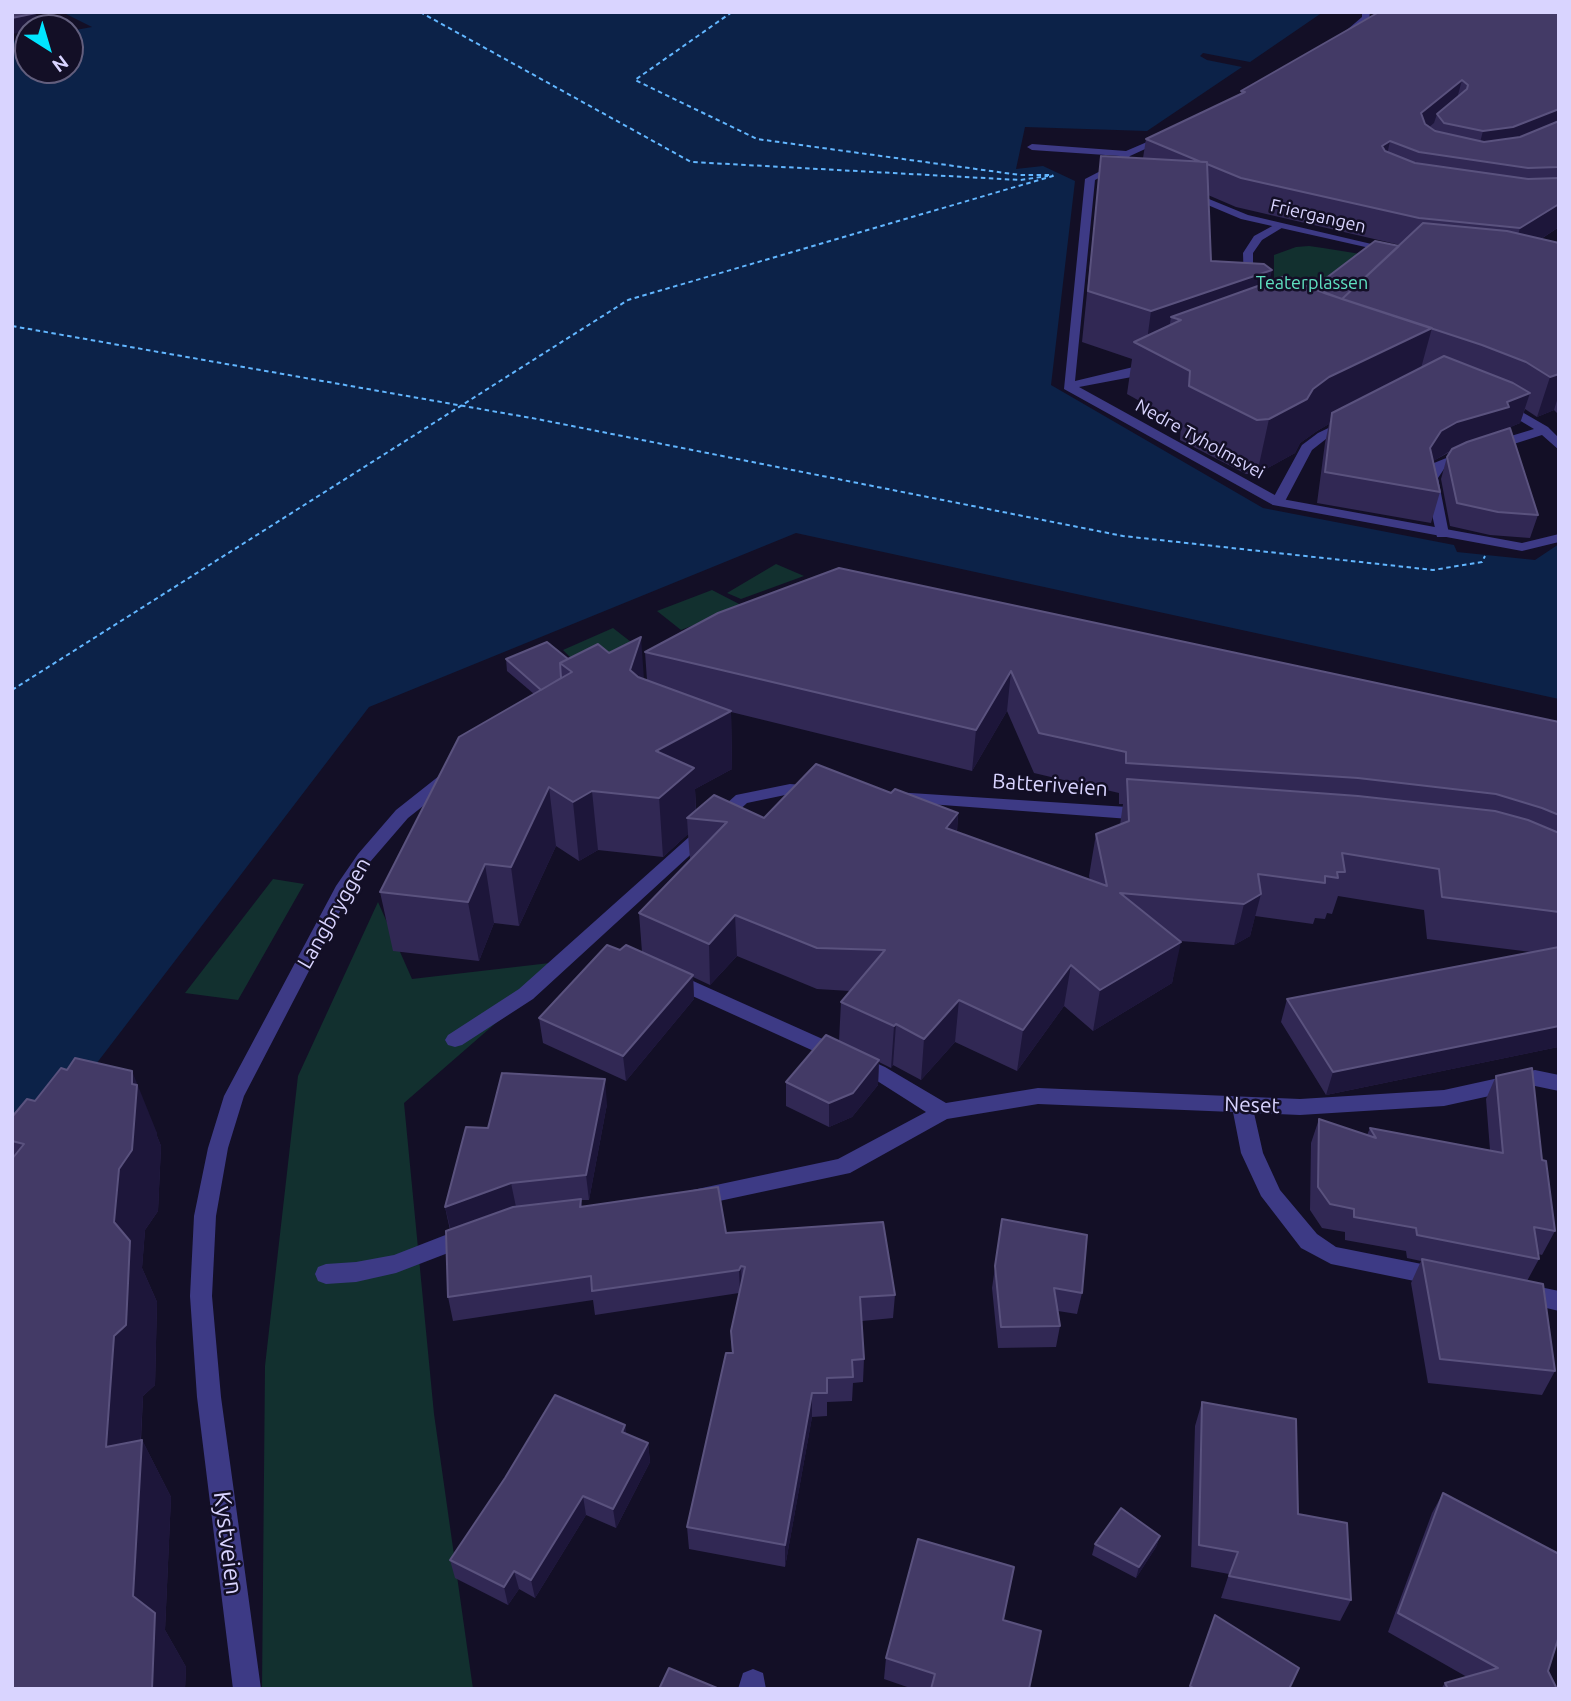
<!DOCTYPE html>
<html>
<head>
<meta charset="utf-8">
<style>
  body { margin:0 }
  #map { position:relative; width:1571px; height:1701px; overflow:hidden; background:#130f26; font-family:Ubuntu,sans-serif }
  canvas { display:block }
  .frame { position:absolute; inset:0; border:14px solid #d9d4ff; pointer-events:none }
  .north { position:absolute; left:14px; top:14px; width:70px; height:70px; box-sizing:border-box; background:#130f26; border:2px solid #625e7d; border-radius:50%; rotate:143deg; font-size:19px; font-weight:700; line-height:28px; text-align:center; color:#d9d4ff }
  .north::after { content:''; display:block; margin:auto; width:24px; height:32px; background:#00e5ff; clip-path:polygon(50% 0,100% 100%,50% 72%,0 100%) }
</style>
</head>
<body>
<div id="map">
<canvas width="1571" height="1701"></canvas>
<div class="frame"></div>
<div class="north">N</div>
</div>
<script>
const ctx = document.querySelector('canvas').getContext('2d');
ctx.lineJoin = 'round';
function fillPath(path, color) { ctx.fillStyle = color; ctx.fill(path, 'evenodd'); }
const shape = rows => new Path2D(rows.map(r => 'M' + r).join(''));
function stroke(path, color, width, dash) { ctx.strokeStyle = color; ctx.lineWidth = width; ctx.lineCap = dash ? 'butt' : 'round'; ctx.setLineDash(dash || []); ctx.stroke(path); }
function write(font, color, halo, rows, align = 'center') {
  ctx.font = font + ' Ubuntu,sans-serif'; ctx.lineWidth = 5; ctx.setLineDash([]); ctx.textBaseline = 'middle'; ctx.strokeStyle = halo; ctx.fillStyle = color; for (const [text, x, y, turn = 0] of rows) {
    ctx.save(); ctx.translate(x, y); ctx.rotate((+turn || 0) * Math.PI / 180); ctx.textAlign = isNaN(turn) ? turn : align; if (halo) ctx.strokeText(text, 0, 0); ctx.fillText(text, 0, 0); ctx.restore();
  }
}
fillPath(shape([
  [1309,246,1323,248,1398,260,1274,301,1274,255,1296,247],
  [776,564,804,576,741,599,727,593],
  [712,590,743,606,681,630,657,611],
  [613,628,640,649,589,676,563,650],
  [273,879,304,884,238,1000,185,993],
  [378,902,412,979,567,961,404,1103,434,1414,473,1689,262,1689,265,1366,298,1076]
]), '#12302f');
fillPath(shape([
  [74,12,1323,12,1250,62,1203,53,1200,56,1207,60,1242,67,1147,131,1025,127,1016,169,1043,166,1075,181,1051,385,1263,508,1454,545,1457,552,1535,560,1559,544,1559,699,796,533,369,707,12,1174,12,41,28,38,28,70,70,70,70,31,92,27,66,14]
]), '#0c2248');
stroke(shape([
  [420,12,691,162,1020,180,1048,176],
  [732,12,635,80,757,139,1020,175,1053,175],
  [12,326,537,419,1123,536,1433,570,1482,562,1485,556],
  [12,690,628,300,1056,175]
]), '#62b6ff', 2, [4.5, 3.5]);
fillPath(shape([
  [1116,163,1124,165,1095,180,1075,381,1150,363,1156,367,1137,376,1079,387,1282,499,1522,543,1559,534,1559,542,1522,551,1273,505,1064,389,1085,179,1116,163]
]), '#3d3a85');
fillPath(shape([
  [1362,12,1370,12,1369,20,1347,39,1341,39,1341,35,1362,17,1362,12],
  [1161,136,1169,138,1130,156,1126,161,1128,164,1123,167,1116,161,1120,156,1032,150,1027,147,1032,144,1126,151,1161,136],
  [1276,224,1285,226,1262,240,1253,253,1253,287,1244,289,1243,253,1254,236,1276,224],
  [1503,401,1548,427,1559,438,1559,450,1542,435,1498,449,1488,449,1488,443,1534,429,1499,408,1497,405,1503,401],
  [1347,419,1353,423,1351,426,1326,439,1312,450,1283,505,1273,505,1271,502,1302,445,1318,433,1347,419],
  [1466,450,1471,451,1471,457,1444,469,1438,478,1449,534,1447,537,1437,537,1424,478,1434,463,1466,450],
  [450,771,458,776,456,780,408,818,370,862,350,892,244,1096,228,1148,216,1216,212,1296,221,1397,261,1689,233,1689,197,1397,190,1296,194,1216,208,1148,224,1096,336,886,358,854,396,810,444,772,450,771],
  [790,784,815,786,823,791,815,796,790,794,747,803,533,999,462,1045,455,1047,448,1045,445,1040,448,1035,519,989,736,795,790,784],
  [895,792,1143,808,1152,814,1143,820,889,801,887,797,895,792],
  [673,972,885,1067,946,1103,1038,1088,1300,1099,1444,1090,1535,1070,1559,1075,1559,1091,1535,1086,1444,1106,1300,1115,1254,1113,1263,1153,1280,1190,1317,1234,1336,1247,1447,1269,1450,1276,1447,1283,1439,1286,1331,1264,1301,1248,1261,1196,1241,1153,1233,1112,1038,1104,947,1119,850,1173,696,1206,688,1203,685,1197,688,1191,838,1159,926,1112,871,1077,666,984,664,979,666,974,673,972],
  [466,1227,474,1229,477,1236,474,1243,396,1273,356,1282,326,1284,318,1281,315,1274,318,1267,326,1264,356,1262,394,1255,466,1227],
  [1521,1283,1559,1291,1559,1311,1513,1300,1510,1293,1513,1286,1521,1283],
  [753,1669,763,1673,766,1689,738,1689,743,1673,753,1669]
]), '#3d3a85');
fillPath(shape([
  [1187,190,1248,215,1397,250,1392,253,1241,219,1184,195,1182,193,1187,190]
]), '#3d3a85');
fillPath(shape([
  [1559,12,1559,227,1541,239,1559,243,1559,415,1554,410,1537,417,1525,409,1520,423,1501,431,1538,515,1530,538,1490,535,1450,526,1441,479,1447,457,1450,452,1433,461,1440,492,1431,523,1317,503,1325,443,1329,424,1317,431,1300,443,1295,453,1257,474,1246,474,1180,440,1181,424,1127,394,1132,359,1082,342,1101,156,1143,158,1146,139,1241,94,1241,91],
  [1208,195,1236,207,1400,245,1313,288,1269,282,1211,261],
  [718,613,1557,721,1559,709,1558,1047,1326,1095,1281,1022,1287,999,1531,952,1427,939,1424,910,1338,896,1332,914,1327,913,1325,919,1315,918,1313,924,1255,916,1250,936,1234,945,1180,941,1172,983,1093,1031,1064,1006,1017,1071,955,1042,921,1080,893,1065,891,1068,879,1062,878,1085,852,1117,829,1127,786,1106,786,1082,839,1041,841,1002,850,991,817,989,737,956,710,985,693,977,694,999,626,1081,543,1043,539,1018,620,950,642,952,639,913,690,859,688,834,663,857,598,850,579,861,556,846,519,926,494,923,479,961,393,951,380,892,534,694,507,671,506,659,568,659,647,680,645,652],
  [1007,711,1034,773,1119,793,1119,804,1123,804,1120,825,1096,834,1089,876,1090,880,957,832,958,813,891,793,764,818,696,810,695,789,732,769,731,712,972,771],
  [67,1070,157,1133,157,1136,161,1146,158,1211,145,1230,142,1268,157,1302,155,1385,143,1396,141,1440,142,1440,171,1497,165,1630,186,1667,185,1689,12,1689,12,1117,35,1101],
  [1496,1076,1542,1160,1555,1231,1542,1255,1538,1254,1539,1259,1527,1281,1555,1371,1542,1395,1428,1383,1411,1283,1421,1261,1407,1258,1406,1251,1345,1240,1345,1232,1322,1228,1310,1210,1311,1143,1319,1119,1367,1135,1370,1128,1490,1150,1486,1099],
  [607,1104,589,1200,581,1200,582,1206,726,1233,895,1295,893,1318,862,1321,864,1359,863,1382,853,1383,852,1401,827,1402,827,1416,812,1417,785,1567,689,1549,687,1527,732,1353,731,1331,739,1293,595,1315,593,1300,453,1321,448,1297,450,1230,445,1207],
  [1002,1219,1082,1293,1077,1314,1058,1311,1060,1326,1056,1347,998,1348,992,1288],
  [1202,1402,1298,1514,1351,1600,1340,1621,1221,1598,1229,1574,1191,1567,1195,1426],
  [625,1425,626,1434,648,1443,650,1462,616,1528,586,1515,535,1598,519,1589,508,1605,455,1578,450,1560],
  [1443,1493,1548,1671,1557,1689,1441,1689,1445,1683,1467,1677,1388,1632,1432,1513],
  [1160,1536,1156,1547,1136,1578,1092,1555,1095,1544],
  [1003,1620,1029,1689,913,1689,884,1679,886,1658]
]), '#312854');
fillPath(shape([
  [36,13,40,28,28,28,28,31,12,34,12,18],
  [1462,80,1455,106,1437,114,1434,123,1414,140,1421,113],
  [1559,109,1559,130,1476,158,1483,131],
  [1390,141,1384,169,1382,146],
  [1559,204,1559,227,1511,258,1520,228],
  [1272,270,1262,320,1171,317,1165,354,1146,348,1151,311],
  [1432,328,1418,379,1332,413,1329,424,1317,431,1300,443,1295,453,1257,474,1269,419,1329,377],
  [1559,374,1559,394,1554,410,1537,417,1550,377],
  [1530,393,1520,423,1501,431,1499,437,1448,452,1432,462,1430,448,1441,431,1457,422],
  [641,637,645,693,630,670],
  [1011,671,1007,711,972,771,976,730],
  [731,711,732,769,695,789,696,819,687,818,688,834,663,857,656,751],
  [549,787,556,846,519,926,511,867],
  [592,791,598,850,579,861,573,802],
  [958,813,955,854,946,828],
  [485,864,494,923,479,961,468,902],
  [1261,894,1250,936,1234,945,1244,904],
  [735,915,737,956,710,985,709,944],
  [1181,942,1172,983,1093,1031,1100,990],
  [1071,965,1064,1006,1017,1071,1023,1030],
  [693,975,694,999,626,1081,623,1056],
  [959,1000,955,1042,921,1080,924,1039],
  [896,1024,893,1065,891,1068,894,1026],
  [1559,1026,1558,1047,1326,1095,1333,1072],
  [879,1060,878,1085,852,1117,829,1127,829,1103],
  [132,1071,157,1133,157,1136,161,1146,158,1211,145,1230,142,1268,157,1302,155,1385,143,1396,137,1504,106,1447,114,1222,119,1169,132,1084],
  [605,1079,607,1104,589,1200,586,1175],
  [511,1183,516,1207,451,1231,445,1207],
  [741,1266,742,1289,740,1293,739,1270],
  [812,1393,812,1417,785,1567,785,1545],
  [625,1425,628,1444,622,1432],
  [142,1440,171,1497,165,1630,186,1667,185,1689,152,1689,133,1596],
  [648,1443,650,1462,616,1528,613,1509],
  [583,1496,586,1515,535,1598,531,1580],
  [1160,1536,1156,1547,1136,1578,1139,1567],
  [514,1571,519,1589,508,1605,504,1587]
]), '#1d163a');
const building = shape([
  [12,12,34,12,36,13,12,18,12,12],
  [1379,12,1559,12,1559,109,1513,127,1483,131,1444,123,1437,114,1467,89,1468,85,1462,80,1421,113,1425,124,1435,131,1484,142,1520,137,1559,121,1559,167,1528,168,1419,152,1390,141,1382,146,1385,151,1415,163,1528,179,1559,178,1559,204,1520,228,1419,218,1241,178,1207,164,1207,162,1201,162,1146,139,1245,92,1241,91,1379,12],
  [1101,156,1207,162,1211,261,1264,264,1272,270,1151,311,1088,291,1101,156],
  [1423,223,1507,231,1559,243,1559,374,1550,377,1526,362,1482,345,1342,299,1423,223],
  [1375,241,1399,246,1342,299,1313,288,1375,241],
  [1283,277,1327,294,1432,328,1329,377,1313,389,1307,399,1269,419,1257,420,1189,386,1190,371,1134,342,1181,320,1171,317,1283,277],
  [1444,356,1513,383,1530,393,1507,402,1509,407,1457,422,1441,431,1430,448,1440,492,1325,472,1332,413,1444,356],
  [1510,428,1538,515,1498,512,1457,503,1447,457,1452,449,1467,442,1510,428],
  [839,568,1559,722,1559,815,1542,808,1496,794,1358,778,1126,763,1126,752,1039,733,1011,671,976,730,645,652,718,613,839,568],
  [641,637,630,670,638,677,731,711,656,751,694,768,659,798,592,791,573,802,549,787,511,867,485,864,468,902,380,892,459,737,572,672,560,663,598,644,609,653,641,637],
  [547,642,568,659,560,663,561,678,541,690,506,659,547,642],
  [816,764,891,793,895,789,958,813,946,828,1107,886,1096,834,1129,821,1127,779,1358,796,1495,811,1528,820,1559,833,1559,912,1442,897,1439,869,1342,853,1345,872,1337,872,1338,878,1325,876,1325,883,1258,874,1261,894,1244,904,1120,893,1181,942,1100,990,1071,965,1023,1030,959,1000,924,1039,896,1024,894,1026,841,1002,885,950,817,948,735,915,709,944,639,913,727,822,687,818,714,795,764,818,816,764],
  [607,945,620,950,626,945,693,975,623,1056,539,1018,607,945],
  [1559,947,1559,1026,1333,1072,1287,999,1559,947],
  [826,1035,879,1060,853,1093,829,1103,786,1082,826,1035],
  [75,1058,132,1071,132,1084,137,1085,132,1150,119,1169,114,1222,130,1241,126,1325,114,1336,106,1447,142,1440,133,1596,155,1613,152,1689,12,1689,12,1159,24,1144,12,1141,12,1117,27,1099,35,1101,61,1068,67,1070,75,1058],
  [1532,1068,1542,1160,1546,1161,1555,1231,1534,1227,1539,1259,1417,1235,1416,1228,1354,1217,1354,1209,1330,1204,1318,1187,1319,1119,1376,1138,1370,1128,1503,1153,1496,1076,1532,1068],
  [502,1073,605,1079,586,1175,511,1183,445,1207,466,1127,488,1128,502,1073],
  [718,1187,726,1233,883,1222,895,1295,860,1297,864,1359,852,1360,853,1377,827,1378,827,1393,812,1393,785,1545,687,1527,726,1353,733,1353,731,1331,745,1267,741,1266,739,1270,592,1291,591,1276,448,1297,446,1231,513,1207,581,1199,580,1207,718,1187],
  [1002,1219,1087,1235,1082,1293,1054,1288,1060,1326,1001,1327,995,1266,1002,1219],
  [1422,1259,1543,1284,1555,1371,1440,1359,1422,1259],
  [555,1395,625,1425,622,1432,648,1443,613,1509,583,1496,531,1580,514,1571,504,1587,450,1560,505,1478,555,1395],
  [1202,1402,1296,1419,1298,1514,1347,1523,1351,1600,1229,1576,1238,1552,1199,1545,1202,1402],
  [1443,1493,1559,1554,1559,1636,1548,1671,1557,1689,1448,1689,1445,1683,1498,1668,1398,1613,1443,1493],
  [1121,1508,1160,1536,1139,1567,1095,1544,1121,1508],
  [918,1539,1014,1567,1003,1620,1041,1631,1029,1689,931,1689,935,1674,886,1658,918,1539],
  [1215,1615,1299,1668,1289,1689,1195,1689,1190,1686,1215,1615],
  [669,1668,717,1688,716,1689,659,1689,669,1668]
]);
fillPath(building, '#433a66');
stroke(building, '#5a527e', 2);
write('18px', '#d9d4ff', '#130f26', [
  ["Friergangen",1318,216,13],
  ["Nedre Tyholmsvei",1200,439,29]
]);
write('18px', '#5fe0c0', '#130f26', [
  ["Teaterplassen",1312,283]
]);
write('21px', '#d9d4ff', '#130f26', [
  ["Batteriveien",1050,785,4],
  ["Langbryggen",334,913,-60],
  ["Neset",1252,1105,2]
]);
write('24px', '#d9d4ff', '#130f26', [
  ["Kystveien",228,1543,83]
]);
</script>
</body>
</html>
